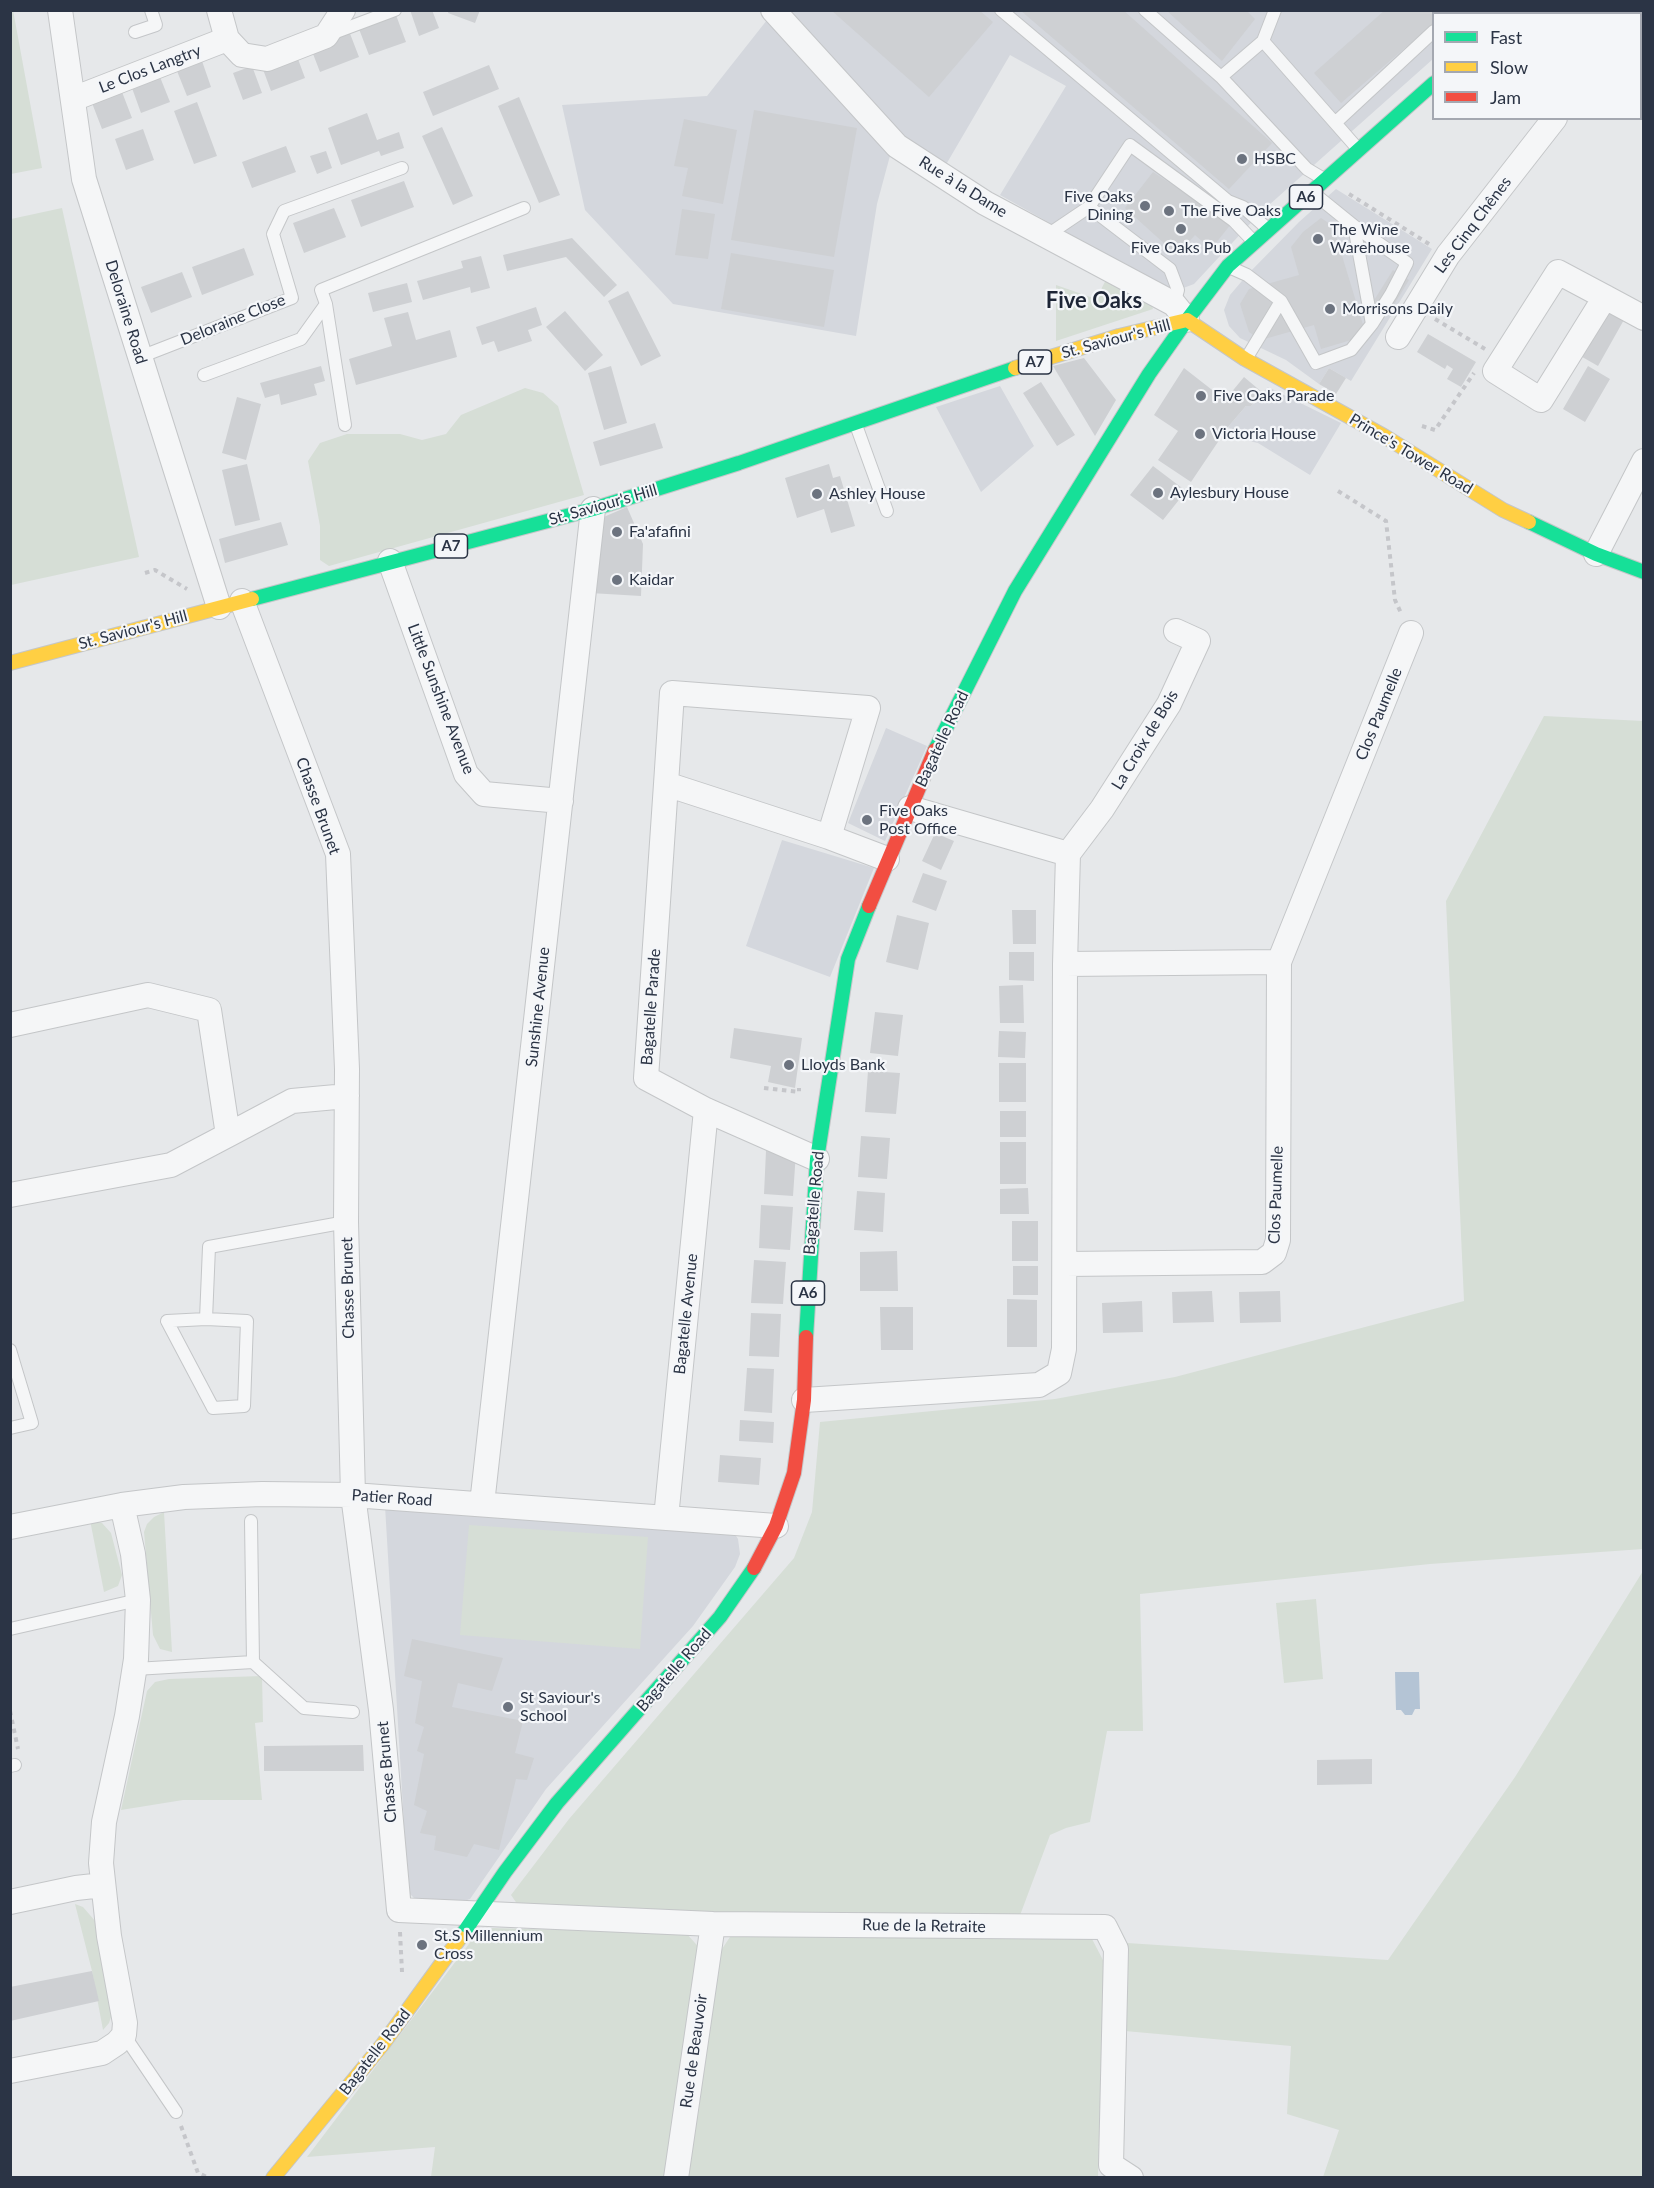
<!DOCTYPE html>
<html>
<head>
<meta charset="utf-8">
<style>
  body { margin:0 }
  #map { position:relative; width:1654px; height:2188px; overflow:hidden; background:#e6e8ea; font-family:Lato,sans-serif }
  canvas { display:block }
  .frame { position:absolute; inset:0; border:12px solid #2b3445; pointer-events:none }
  .legend { position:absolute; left:1432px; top:12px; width:210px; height:108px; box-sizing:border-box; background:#f4f6f9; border:2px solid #a4a8b1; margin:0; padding:8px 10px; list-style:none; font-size:18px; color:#2b3445 }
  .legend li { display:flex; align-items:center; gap:12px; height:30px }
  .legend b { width:30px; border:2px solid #a4a8b1 }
</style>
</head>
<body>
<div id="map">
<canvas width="1654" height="2188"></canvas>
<div class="frame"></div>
<ul class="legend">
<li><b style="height:8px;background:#16e098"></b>Fast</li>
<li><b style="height:8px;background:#ffcf43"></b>Slow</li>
<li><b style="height:8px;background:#f24e42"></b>Jam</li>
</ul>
</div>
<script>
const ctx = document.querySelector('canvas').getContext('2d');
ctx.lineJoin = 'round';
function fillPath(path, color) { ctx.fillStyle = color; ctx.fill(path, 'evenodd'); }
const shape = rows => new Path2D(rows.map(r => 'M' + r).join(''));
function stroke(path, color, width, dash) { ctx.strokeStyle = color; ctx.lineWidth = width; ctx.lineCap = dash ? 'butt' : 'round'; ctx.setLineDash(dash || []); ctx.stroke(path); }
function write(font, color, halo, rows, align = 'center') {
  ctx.font = font + ' Lato,sans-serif'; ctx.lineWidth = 4.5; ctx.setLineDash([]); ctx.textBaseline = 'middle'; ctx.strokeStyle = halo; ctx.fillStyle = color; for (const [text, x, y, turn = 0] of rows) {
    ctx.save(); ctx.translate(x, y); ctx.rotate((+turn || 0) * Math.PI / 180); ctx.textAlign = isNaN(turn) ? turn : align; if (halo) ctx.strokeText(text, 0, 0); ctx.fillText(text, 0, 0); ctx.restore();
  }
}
fillPath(shape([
  [788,11,1487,11,1483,13,1434,14,1433,59,1260,213,1194,284,1178,290,1167,289,1000,195,1066,86,1010,55,944,168,894,130],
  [767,20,891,152,877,204,856,336,673,304,585,210,562,105,707,96],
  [1336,189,1432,249,1351,381,1329,368,1319,384,1286,360,1240,338,1229,326,1224,310,1230,295,1247,275,1299,222],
  [1000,386,1034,446,981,492,936,407],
  [1268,387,1341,423,1310,475,1258,443,1249,441,1228,427,1246,406,1251,406],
  [886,728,927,746,885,841,848,823],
  [782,840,874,868,830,977,746,946],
  [385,1506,731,1528,738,1539,740,1554,735,1567,693,1626,546,1789,470,1899,464,1901,416,1900,408,1892]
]), '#d4d7dd');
fillPath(shape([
  [13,10,42,168,11,174,10,11],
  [62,208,139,557,11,585,11,219],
  [1109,274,1148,295,1153,309,1056,341,1056,285,1096,299],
  [525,388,543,393,558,406,584,495,329,566,320,560,320,526,308,461,320,443,347,434,400,434,422,440,446,434,461,415],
  [1544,716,1643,721,1643,1549,1430,1564,1140,1594,1143,1731,1107,1731,1090,1822,1066,1828,1050,1835,1019,1918,520,1908,511,1895,569,1819,794,1558,812,1512,820,1422,1055,1399,1175,1377,1464,1301,1446,901],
  [164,1512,172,1652,160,1649,153,1635,144,1532,147,1524,154,1517],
  [90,1520,102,1523,111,1533,122,1575,118,1586,104,1592],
  [469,1525,648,1537,640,1649,460,1635],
  [1643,1571,1643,2177,1323,2177,1339,2130,1287,2114,1291,2046,1125,2031,1127,1943,1388,1960,1515,1777],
  [1316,1599,1323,1679,1284,1683,1276,1603],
  [262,1676,263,1722,255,1723,262,1800,183,1800,121,1810,147,1691,155,1682,169,1679],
  [75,1904,83,1907,96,1922,112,2014,109,2023,103,2030,92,1971],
  [490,1928,686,1933,704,1953,669,2177,431,2177,435,2147,307,2157,475,1936],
  [732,1934,1092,1939,1104,1962,1098,2177,687,2178,722,1949]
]), '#d6ded6');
fillPath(shape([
  [1395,1672,1419,1672,1420,1709,1415,1709,1412,1715,1405,1715,1401,1710,1396,1710]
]), '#b4c4d5');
fillPath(shape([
  [410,10,432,10,439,28,419,36],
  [449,10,480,10,475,23,448,13],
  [831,10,979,10,993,22,929,97],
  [1020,10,1123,10,1272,143,1229,189],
  [1166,10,1246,10,1255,19,1222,61],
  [1385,10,1431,10,1434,13,1434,23,1341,103,1314,73],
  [396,15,406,42,369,55,359,29],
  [349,31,359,57,320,72,310,46],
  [295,51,305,78,271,91,261,64],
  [202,61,211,87,187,96,177,71],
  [489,65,499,89,433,116,423,92],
  [252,66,262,93,243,100,233,73],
  [160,77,170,102,141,113,132,88],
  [122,92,132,118,102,129,92,103],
  [519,97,560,195,539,203,498,106],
  [197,102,217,156,194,164,174,111],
  [754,110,857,128,834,257,731,240],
  [367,113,377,140,399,132,404,148,381,156,379,151,341,165,328,128],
  [684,119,737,130,723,204,682,196,688,168,674,166],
  [442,127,473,196,453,205,422,136],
  [143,129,154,160,126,170,115,139],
  [286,146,296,172,252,188,242,162],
  [326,151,332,168,317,174,310,156],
  [1153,172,1231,224,1211,249,1195,235,1177,255,1125,208],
  [404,181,414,207,361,227,351,200],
  [334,208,346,237,304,253,293,223],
  [682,209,715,214,708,259,675,255],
  [1321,218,1333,226,1364,328,1358,338,1321,349,1314,325,1261,340,1249,332,1240,304,1249,289,1299,275,1291,247,1303,232],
  [572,238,617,285,604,297,566,257,507,271,503,255],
  [244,248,254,275,202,295,192,267],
  [731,253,834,270,824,327,721,309],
  [481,256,490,288,471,293,470,287,423,300,417,281,463,268,461,261],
  [1393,270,1409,280,1389,313,1373,302],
  [182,272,192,297,151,313,141,287],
  [407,283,412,302,373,312,368,293],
  [628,291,661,356,641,366,608,301],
  [1604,306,1625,318,1598,366,1577,354],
  [536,307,542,325,528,330,532,341,498,352,494,341,482,345,476,327],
  [565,311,603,355,585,371,546,327],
  [408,312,416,340,450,330,457,357,356,385,349,359,392,346,384,318],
  [1428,334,1476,362,1461,387,1447,379,1453,369,1447,365,1445,369,1417,352],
  [1084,358,1116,400,1095,436,1053,366],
  [321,366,325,381,314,384,317,395,281,405,279,394,265,398,260,383],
  [611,366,627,423,604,430,588,373],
  [1588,366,1610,379,1585,422,1563,409],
  [1184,368,1225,400,1244,377,1263,393,1251,406,1246,406,1228,427,1191,482,1158,460,1178,431,1154,415],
  [1329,368,1346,378,1336,394,1319,384],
  [1041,382,1075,435,1057,446,1023,393],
  [237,397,261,404,246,460,222,453],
  [655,423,663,448,600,466,593,442],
  [247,464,260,520,235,526,222,470],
  [829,464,833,478,840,476,855,526,831,533,824,509,797,518,785,478],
  [1153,466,1186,491,1163,520,1130,495],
  [627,507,643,544,641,596,590,593,599,519],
  [281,522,288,545,225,563,219,539],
  [935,833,954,841,941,870,922,861],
  [923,873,947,881,936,911,912,902],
  [1012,910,1036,910,1036,944,1013,944],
  [897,915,929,923,918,970,886,962],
  [1009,952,1034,952,1034,981,1009,980],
  [1023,985,1024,1023,1000,1023,999,986],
  [875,1012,903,1015,898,1056,870,1053],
  [734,1028,802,1038,795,1088,768,1082,771,1066,730,1058],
  [999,1031,1026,1032,1025,1058,998,1057],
  [999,1063,1026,1063,1026,1102,999,1102],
  [868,1071,900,1073,896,1114,865,1112],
  [1000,1111,1026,1111,1026,1137,1000,1137],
  [861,1136,890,1138,887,1179,858,1177],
  [1000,1142,1026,1142,1026,1184,1000,1184],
  [766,1151,796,1152,793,1196,764,1194],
  [1028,1188,1029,1214,1000,1214,1000,1189],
  [857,1191,885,1193,883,1232,854,1230],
  [761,1205,793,1207,790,1250,759,1248],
  [1012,1221,1038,1221,1038,1261,1012,1261],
  [897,1251,898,1291,860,1291,860,1252],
  [754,1260,786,1262,783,1304,751,1303],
  [1013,1266,1038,1266,1038,1295,1013,1295],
  [1212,1291,1214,1322,1173,1323,1172,1292],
  [1280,1291,1281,1322,1240,1323,1239,1292],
  [1007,1299,1037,1300,1037,1347,1007,1347],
  [1142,1301,1143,1332,1103,1333,1102,1303],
  [880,1307,913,1307,913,1350,881,1350],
  [751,1313,781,1314,779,1357,749,1356],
  [747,1368,774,1369,772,1413,744,1411],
  [740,1420,774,1422,773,1443,739,1441],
  [720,1455,761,1458,759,1485,718,1482],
  [412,1639,503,1658,492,1691,458,1683,452,1707,523,1721,515,1753,534,1758,527,1780,516,1779,499,1850,474,1844,467,1857,434,1850,436,1836,420,1833,427,1811,414,1805,424,1754,417,1751,424,1727,415,1723,422,1681,404,1676],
  [363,1745,364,1771,264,1771,264,1746],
  [1372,1759,1372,1784,1317,1785,1317,1760],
  [92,1971,99,2001,10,2021,10,1987]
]), '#ced0d3');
const lane = shape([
  [1001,10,1228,201,1243,207,1269,230],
  [1145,10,1221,77],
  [1449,14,1451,10],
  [135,32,156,25,151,10],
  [331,34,395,10],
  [1263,41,1275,10],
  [1335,123,1434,31],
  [1322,178,1307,169,1221,77,1263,41,1358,149],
  [1354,226,1407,263,1391,294,1372,324],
  [1046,236,1089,207],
  [1229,267,1247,275,1281,301,1246,359],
  [1281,301,1316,363,1351,350,1372,324,1354,226,1312,192],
  [1174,304,1178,290,1170,269,1089,207,1130,145,1234,221,1254,242],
  [140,357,292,298,273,234,284,211,402,168],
  [204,375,301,339,326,304],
  [345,425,326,304,321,290,524,208],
  [856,425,887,511],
  [206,1319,247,1321,244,1406,213,1408,167,1321,206,1319,209,1247,346,1222],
  [10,1350,32,1423,10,1428],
  [251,1521,253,1662],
  [10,1629,138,1600],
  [135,1669,253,1662,304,1708,353,1712],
  [10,1766,15,1765],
  [124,2035,176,2112]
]);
const street = shape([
  [60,10,84,179,219,607],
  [219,10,227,39,242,55,267,59,326,36,343,10],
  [773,10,897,146,985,203,1174,304,1187,320],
  [1640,85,1644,86],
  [73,99,227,39],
  [1605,297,1541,400,1495,371,1558,272,1605,297,1644,318],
  [1398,337,1448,255,1555,118],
  [1596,554,1644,461],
  [390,561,466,774,484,794,561,801],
  [242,601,338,854,347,1069,346,1222,353,1495,381,1710,399,1910,713,1924,1105,1927,1116,1949,1111,2165,1131,2178],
  [666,784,646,1078,706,1110,817,1159],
  [829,837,868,708,672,693,666,784,829,837,887,859],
  [1068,854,1102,809,1169,704,1198,641,1176,631],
  [1279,962,1411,633],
  [10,1025,148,995,209,1010,228,1135,292,1101,347,1096],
  [10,1195,171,1165,228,1135],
  [1065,1264,1262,1262,1274,1253,1278,1240,1279,962,1065,964],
  [804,1400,1039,1385,1059,1373,1064,1349,1065,964,1068,854,910,808],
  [482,1504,593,509],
  [666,1518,706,1110],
  [10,1527,122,1505,184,1497,262,1494,353,1495,776,1526],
  [10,1902,76,1888,103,1885],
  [10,2071,102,2053,117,2043,124,2035,125,2023,109,1936,101,1863,104,1822,127,1716,136,1659,138,1600,133,1554,122,1505],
  [676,2178,713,1924]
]);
const fast = shape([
  [1511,14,1514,10],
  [1529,522,1596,554,1644,572],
  [252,599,593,509,739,463,1015,368],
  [935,750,1015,591,1149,374,1187,320,1228,266,1434,83],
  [806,1337,817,1159,848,959,869,906],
  [460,1938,505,1872,557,1803,720,1617,754,1568]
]);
const slow = shape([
  [1187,320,1245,359,1384,436,1503,510,1529,522],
  [1015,368,1119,336,1187,320],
  [10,663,252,599],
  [273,2178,383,2044,460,1938]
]);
const jam = shape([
  [869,906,935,750],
  [754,1568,776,1526,794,1473,804,1400,806,1337]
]);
stroke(lane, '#c4c6c8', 14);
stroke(street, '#c4c6c8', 26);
stroke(fast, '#c4c6c8', 16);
stroke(slow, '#c4c6c8', 16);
stroke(jam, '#c4c6c8', 16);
stroke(shape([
  [1349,194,1429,244],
  [1435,319,1485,349],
  [1422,426,1435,430,1474,373],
  [1338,491,1386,521,1395,600,1401,613],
  [145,573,155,570,187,589],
  [764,1088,799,1092,799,1088],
  [10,1711,18,1749],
  [400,1932,402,1972],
  [181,2126,198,2173,209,2178]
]), '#c5c6ca', 4, [4.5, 4.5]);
stroke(lane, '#f5f6f7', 12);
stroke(street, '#f5f6f7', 24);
stroke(fast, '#16e098', 14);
stroke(slow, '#ffcf43', 14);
stroke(jam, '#f24e42', 14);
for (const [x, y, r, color] of [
  [1242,159,6,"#6c737f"],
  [1145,206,6,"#6c737f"],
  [1169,211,6,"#6c737f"],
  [1181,229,6,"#6c737f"],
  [1318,239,6,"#6c737f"],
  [1330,309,6,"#6c737f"],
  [1201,396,6,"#6c737f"],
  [1200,434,6,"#6c737f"],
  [1158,493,6,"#6c737f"],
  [817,494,6,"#6c737f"],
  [617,532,6,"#6c737f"],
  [617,580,6,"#6c737f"],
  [867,820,6,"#6c737f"],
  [789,1065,6,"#6c737f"],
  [508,1707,6,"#6c737f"],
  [422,1945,6,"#6c737f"]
]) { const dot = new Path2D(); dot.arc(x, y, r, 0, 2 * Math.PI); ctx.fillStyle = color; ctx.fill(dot); stroke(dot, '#f4f6f9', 2); }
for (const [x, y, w] of [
  [1306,197,33],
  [1035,362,33],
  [451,546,33],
  [808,1293,33]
]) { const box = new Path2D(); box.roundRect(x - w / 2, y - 12, w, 24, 4.5); ctx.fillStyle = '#f4f6f9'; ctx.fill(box); stroke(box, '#2b3445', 1.5); }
write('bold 15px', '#2b3445', null, [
  ["A6",1306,197],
  ["A7",1035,362],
  ["A7",451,546],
  ["A6",808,1293]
]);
write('16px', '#2b3445', '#f4f6f9', [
  ["Le Clos Langtry",150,69,-21],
  ["Rue à la Dame",963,187,32],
  ["Les Cinq Chênes",1473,225,-53],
  ["Deloraine Road",126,312,73],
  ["Deloraine Close",233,320,-22],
  ["St. Saviour's Hill",1116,339,-15],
  ["Prince's Tower Road",1411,454,31],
  ["St. Saviour's Hill",603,505,-16],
  ["St. Saviour's Hill",133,630,-15],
  ["Little Sunshine Avenue",441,699,69],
  ["Clos Paumelle",1379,714,-68],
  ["Bagatelle Road",942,739,-65],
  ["La Croix de Bois",1145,740,-59],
  ["Chasse Brunet",318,806,70],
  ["Sunshine Avenue",538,1007,-84],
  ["Bagatelle Parade",651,1007,-86],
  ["Clos Paumelle",1276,1195,-88],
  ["Bagatelle Road",814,1203,-85],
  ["Chasse Brunet",348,1288,-91],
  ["Bagatelle Avenue",686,1314,-84],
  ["Patier Road",392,1498,4],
  ["Bagatelle Road",674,1670,-49],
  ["Chasse Brunet",387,1772,-95],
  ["Rue de la Retraite",924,1926,1],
  ["Rue de Beauvoir",694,2051,-82],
  ["Bagatelle Road",375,2052,-52]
]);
write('16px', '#2b3445', '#f4f6f9', [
  ["HSBC",1254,159],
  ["Five Oaks",1133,197,"right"],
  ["Dining",1133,215,"right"],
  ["The Five Oaks",1181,211],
  ["The Wine",1330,230],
  ["Warehouse",1330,248],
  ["Five Oaks Pub",1181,248,"center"],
  ["Morrisons Daily",1342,309],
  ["Five Oaks Parade",1213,396],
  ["Victoria House",1212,434],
  ["Aylesbury House",1170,493],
  ["Ashley House",829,494],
  ["Fa'afafini",629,532],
  ["Kaidar",629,580],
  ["Five Oaks",879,811],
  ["Post Office",879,829],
  ["Lloyds Bank",801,1065],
  ["St Saviour's",520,1698],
  ["School",520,1716],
  ["St.S Millennium",434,1936],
  ["Cross",434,1954]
], 'left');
write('bold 22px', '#1d2536', '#f4f6f9', [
  ["Five Oaks",1094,301]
]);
</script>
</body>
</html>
